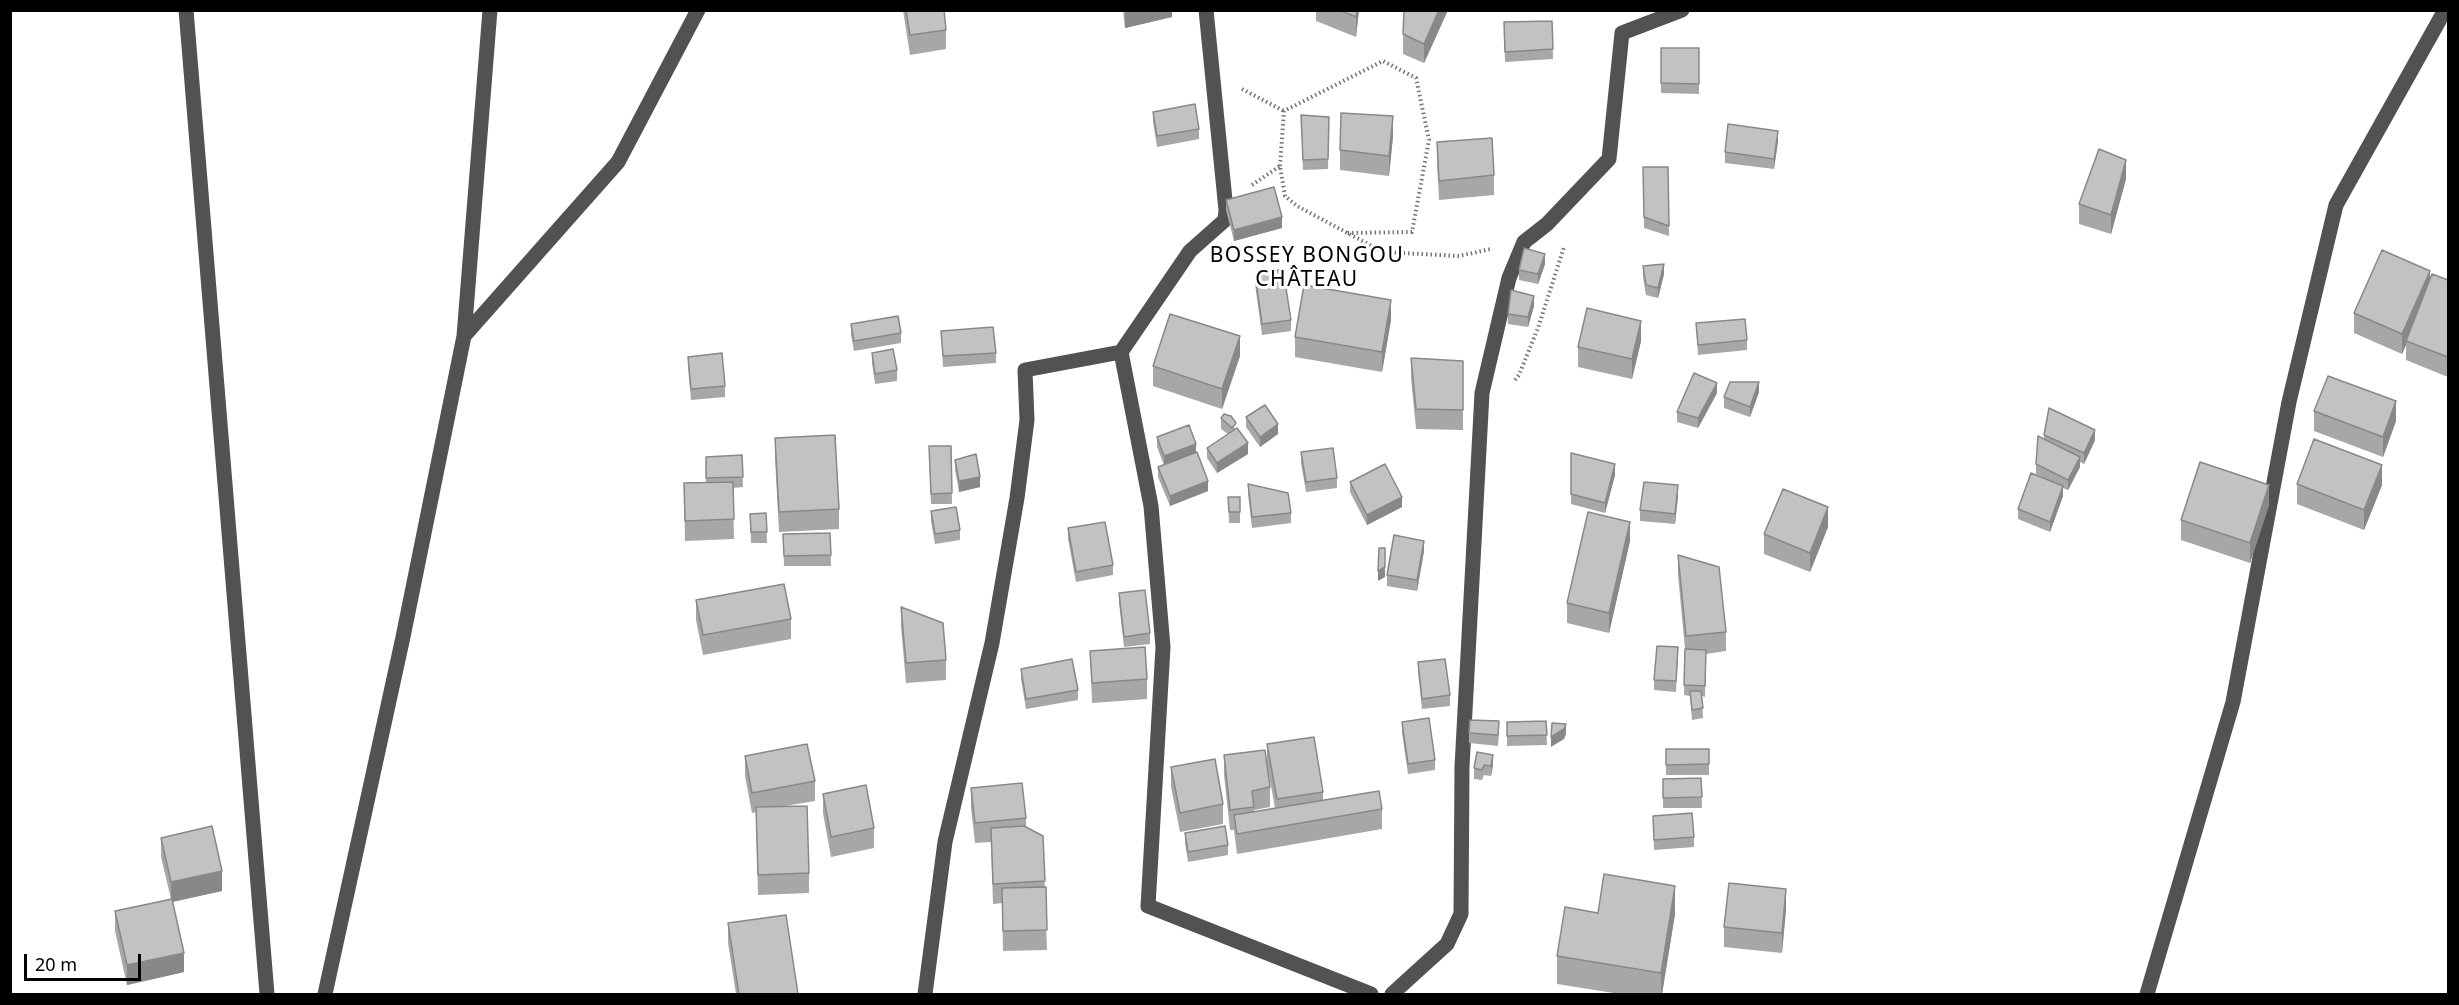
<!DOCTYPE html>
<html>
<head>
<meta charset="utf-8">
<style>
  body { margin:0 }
  #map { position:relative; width:2459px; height:1005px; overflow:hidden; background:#fff; font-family:"Noto Sans",sans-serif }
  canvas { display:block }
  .frame { position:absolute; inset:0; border:12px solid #000; pointer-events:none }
  .scale { position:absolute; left:24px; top:954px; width:117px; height:27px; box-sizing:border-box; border:3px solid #000; border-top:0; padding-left:8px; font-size:18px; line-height:21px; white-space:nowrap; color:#000; -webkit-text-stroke:4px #fff; paint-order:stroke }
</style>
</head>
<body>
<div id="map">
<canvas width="2459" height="1005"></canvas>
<div class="frame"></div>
<div class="scale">20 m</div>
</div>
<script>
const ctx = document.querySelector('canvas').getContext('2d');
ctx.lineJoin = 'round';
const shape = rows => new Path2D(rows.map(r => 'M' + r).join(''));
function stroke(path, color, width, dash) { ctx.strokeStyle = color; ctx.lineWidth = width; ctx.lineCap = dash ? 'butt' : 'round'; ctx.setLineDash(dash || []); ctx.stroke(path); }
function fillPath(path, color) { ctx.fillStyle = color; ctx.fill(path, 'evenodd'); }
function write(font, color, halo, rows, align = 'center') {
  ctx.font = font + ' "Noto Sans",sans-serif'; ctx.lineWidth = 6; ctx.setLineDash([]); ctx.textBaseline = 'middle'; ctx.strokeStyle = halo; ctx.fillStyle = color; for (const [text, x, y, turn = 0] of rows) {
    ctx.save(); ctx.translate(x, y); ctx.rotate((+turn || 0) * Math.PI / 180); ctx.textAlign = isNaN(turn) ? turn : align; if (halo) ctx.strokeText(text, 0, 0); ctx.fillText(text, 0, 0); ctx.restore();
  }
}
stroke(shape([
  [1242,89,1284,111],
  [1280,166,1284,111,1383,61,1416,78,1429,140,1412,232,1347,233],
  [1252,185,1280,166,1285,196,1297,206,1383,252,1459,256,1491,249],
  [1515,380,1519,375,1538,328,1564,247]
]), '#747474', 4, [1.5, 3]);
stroke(shape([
  [186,10,267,994],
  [1206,10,1226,210,1225,220,1190,251,1121,352,1151,506,1163,647,1148,906,1371,994],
  [464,336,490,10],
  [325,994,403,637,464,336,618,162,698,10],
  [925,994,945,842,992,643,1017,498,1027,420,1025,370,1121,352],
  [1392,994,1447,944,1461,914,1462,767,1482,393,1509,278,1524,242,1547,224,1609,159,1622,33,1682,10],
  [2147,994,2233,702,2289,402,2336,205,2445,10]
]), '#525252', 15);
fillPath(shape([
  [903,10,944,10,946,30,946,49,910,55],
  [1123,10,1172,10,1172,17,1125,28],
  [1316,10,1359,10,1356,37,1316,21],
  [1448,10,1424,63,1403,54,1403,34],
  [1552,21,1553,59,1505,62,1504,22],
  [1661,48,1699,48,1699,94,1661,93],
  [1153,112,1199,129,1199,139,1157,147,1153,122],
  [1301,115,1329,117,1328,169,1303,170],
  [1393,136,1389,176,1340,170,1340,150],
  [1778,141,1774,169,1725,163,1725,152],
  [1437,142,1494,175,1494,195,1439,200,1437,161],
  [1643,167,1668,167,1669,236,1644,228],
  [2126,179,2111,234,2079,224,2079,204],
  [1226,200,1282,228,1234,241,1226,210],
  [1545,264,1538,284,1519,280,1519,270],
  [1643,266,1664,274,1658,298,1646,295,1643,277],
  [1255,274,1291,320,1291,331,1262,335,1255,284],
  [2430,280,2448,280,2448,377,2406,360,2406,345,2402,354,2354,333,2354,313],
  [1534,306,1528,327,1508,324,1508,314],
  [1391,320,1382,372,1295,357,1295,337],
  [1696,323,1747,340,1747,350,1698,355],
  [851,324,901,333,901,343,854,351,851,335],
  [941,331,996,353,996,363,943,367],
  [1641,341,1632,379,1578,367,1578,347],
  [872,353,897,370,897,381,875,384,872,363],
  [1240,356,1222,409,1153,386,1153,366],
  [688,357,725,386,725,397,691,400,688,367],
  [1411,358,1463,361,1463,430,1416,429,1411,378],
  [1759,392,1750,417,1724,408,1724,397],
  [1717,393,1698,428,1677,422,1677,412],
  [2314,411,2396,421,2383,457,2314,431],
  [1246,417,1278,434,1260,447,1246,427],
  [1221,418,1236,429,1248,454,1217,473,1207,458,1207,448,1228,434,1221,429],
  [2044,435,2095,440,2084,464,2080,462,2080,467,2068,490,2063,488,2063,496,2050,532,2018,519,2018,509,2049,480,2036,474,2036,464,2044,439],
  [1157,437,1196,452,1208,491,1170,506,1158,477,1158,467,1164,465,1157,447],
  [775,438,839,509,839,529,779,532,775,458],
  [951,446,952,504,931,504,929,457],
  [1301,452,1337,478,1337,488,1306,492,1301,463],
  [1571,453,1615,475,1605,513,1571,504],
  [742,455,743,487,733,488,734,539,685,541,684,483,706,483,706,457],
  [955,460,980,487,959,492,955,470],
  [1350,482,1402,507,1367,525,1350,492],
  [1248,484,1291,513,1291,523,1252,528,1248,494],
  [2297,484,2382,485,2364,530,2297,504],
  [1678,496,1675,524,1640,521,1640,510],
  [1228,497,1240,497,1240,523,1229,523],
  [2269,505,2250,563,2181,540,2181,520],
  [931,511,960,530,960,540,935,544,931,521],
  [766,513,767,543,751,543,750,514],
  [1828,527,1810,572,1764,554,1764,534],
  [1068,528,1113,565,1113,575,1076,582,1068,539],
  [830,533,831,566,784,566,783,534],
  [1630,541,1609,633,1567,623,1567,603],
  [1424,551,1417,591,1387,586,1387,575],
  [1678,555,1726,632,1726,651,1706,654,1705,697,1702,696,1703,718,1692,720,1690,696,1684,695,1685,649,1678,575],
  [1119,593,1150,633,1150,644,1124,647,1119,603],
  [696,600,791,619,791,639,703,655,696,620],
  [901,607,946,660,946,680,906,683,901,627],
  [1090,651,1147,679,1147,699,1092,703],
  [1678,657,1676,692,1654,690,1654,680],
  [1418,662,1450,695,1450,706,1422,709,1418,672],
  [1021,669,1078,690,1078,700,1026,709,1021,679],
  [1546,721,1547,745,1507,746,1507,722],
  [1402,722,1435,760,1435,770,1408,774,1402,733],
  [1499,732,1498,746,1469,743,1469,733],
  [1267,744,1323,792,1323,800,1382,809,1382,829,1237,854,1234,830,1230,830,1224,775,1224,755,1270,787,1270,807,1254,810,1254,812,1275,808,1267,764],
  [1666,749,1709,749,1709,775,1666,775],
  [1477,752,1493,765,1491,776,1484,775,1482,780,1474,779,1474,768],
  [745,756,815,781,815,801,785,806,809,873,809,893,758,895,756,812,752,813,745,776],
  [1171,767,1223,804,1223,824,1180,832,1171,787],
  [1701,778,1702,808,1663,808,1663,779],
  [971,788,1026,818,1026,828,1043,836,1047,950,1003,951,1002,903,993,904,991,842,975,843,971,808],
  [823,794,874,828,874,848,831,857,823,813],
  [1653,816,1694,837,1694,847,1654,850],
  [1185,833,1228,845,1228,855,1188,862,1185,843],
  [161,838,222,891,173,902,184,972,127,985,115,931,115,911,171,899,161,857],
  [1786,909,1782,953,1724,947,1724,927],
  [1675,914,1662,994,1620,994,1557,984,1557,956],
  [728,923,798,994,736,994,728,943]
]), '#a7a7a7');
fillPath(shape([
  [1125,10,1172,10,1172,17,1125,28],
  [1357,10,1359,10,1356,37,1356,17],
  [1439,10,1448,10,1424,63,1424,44],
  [1393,116,1393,136,1389,176,1389,156],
  [1778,131,1778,141,1774,169,1774,159],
  [2126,160,2126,179,2111,234,2111,215],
  [1282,217,1282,228,1234,241,1234,230],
  [1545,254,1545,264,1538,284,1538,274],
  [1664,264,1664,274,1658,298,1658,288],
  [2430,271,2430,291,2406,341,2406,345,2402,354,2402,334],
  [1534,296,1534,306,1528,327,1528,317],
  [1391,300,1391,320,1382,372,1382,352],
  [1641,321,1641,341,1632,379,1632,359],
  [1240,336,1240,356,1222,409,1222,389],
  [1759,382,1759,392,1750,417,1750,407],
  [1717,383,1717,393,1698,428,1698,418],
  [2396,401,2396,421,2383,457,2383,437],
  [1278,424,1278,434,1260,447,1260,437],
  [2095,430,2095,440,2084,464,2084,453],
  [1248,443,1248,454,1217,473,1217,463],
  [1196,444,1196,454,1164,466,1164,456],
  [2080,457,2080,467,2068,490,2068,480],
  [1615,464,1615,475,1605,513,1605,503],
  [2382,465,2382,485,2364,530,2364,510],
  [980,477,980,487,959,492,959,481],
  [1208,481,1208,491,1170,506,1170,496],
  [1678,485,1678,496,1675,524,1675,514],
  [2269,485,2269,505,2250,563,2250,543],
  [2063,486,2063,496,2050,532,2050,522],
  [1402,497,1402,507,1367,525,1367,515],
  [1828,507,1828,527,1810,572,1810,553],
  [1630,522,1630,541,1609,633,1609,613],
  [1424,541,1424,551,1417,591,1417,580],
  [1385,548,1385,577,1378,581,1378,571],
  [1566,724,1566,734,1564,739,1551,747,1551,737],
  [1493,755,1493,765,1491,776,1491,766],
  [222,871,222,891,171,902,171,882],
  [1675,886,1675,914,1662,994,1661,994,1661,973],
  [1786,889,1786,909,1782,953,1782,933],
  [184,953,184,972,127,985,127,965]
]), '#888');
const building = shape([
  [906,10,944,10,946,30,910,35,906,10],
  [1339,10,1357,10,1356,17,1339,10],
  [1404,10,1439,10,1424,44,1403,34,1404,10],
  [1552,21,1553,49,1505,52,1504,22,1552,21],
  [1661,48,1699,48,1699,84,1661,83,1661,48],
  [1195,104,1199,129,1157,136,1153,112,1195,104],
  [1341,113,1393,116,1389,156,1340,150,1341,113],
  [1301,115,1329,117,1328,159,1303,160,1301,115],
  [1728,124,1778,131,1774,159,1725,152,1728,124],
  [1492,138,1494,175,1439,181,1437,142,1492,138],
  [2099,149,2126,160,2111,215,2079,204,2099,149],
  [1643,167,1668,167,1669,226,1644,217,1643,167],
  [1274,187,1282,217,1234,230,1226,200,1274,187],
  [1524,248,1545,254,1538,274,1519,270,1524,248],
  [2382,250,2430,271,2402,334,2354,313,2382,250],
  [1664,264,1658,288,1646,285,1643,266,1664,264],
  [1283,269,1291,320,1262,324,1255,274,1283,269],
  [2432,274,2448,280,2448,357,2406,341,2432,274],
  [1304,285,1391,300,1382,352,1295,337,1304,285],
  [1511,290,1534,296,1528,317,1508,314,1511,290],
  [1587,308,1641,321,1632,359,1578,347,1587,308],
  [1170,314,1240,336,1222,389,1153,366,1170,314],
  [898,316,901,333,854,341,851,324,898,316],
  [1745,319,1747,340,1698,345,1696,323,1745,319],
  [993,327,996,353,943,356,941,331,993,327],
  [893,349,897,370,875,374,872,353,893,349],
  [722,353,725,386,691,389,688,357,722,353],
  [1411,358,1463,361,1463,410,1416,409,1411,358],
  [1694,373,1717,383,1698,418,1677,412,1694,373],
  [2328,376,2396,401,2383,437,2314,411,2328,376],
  [1730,382,1759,382,1750,407,1724,397,1730,382],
  [1265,405,1278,424,1260,437,1246,417,1265,405],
  [2049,408,2095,430,2084,453,2044,435,2049,408],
  [1224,414,1231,416,1236,423,1232,428,1221,418,1224,414],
  [1189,425,1196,444,1164,456,1157,437,1189,425],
  [1237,428,1248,443,1217,463,1207,448,1237,428],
  [835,435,839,509,779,512,775,438,835,435],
  [2038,436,2080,457,2068,480,2036,464,2038,436],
  [2314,439,2382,465,2364,510,2297,484,2314,439],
  [929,446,951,446,952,493,931,494,929,446],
  [1333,448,1337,478,1306,482,1301,452,1333,448],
  [1197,452,1208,481,1170,496,1158,467,1197,452],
  [1571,453,1615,464,1605,503,1571,494,1571,453],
  [976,454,980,477,959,481,955,460,976,454],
  [742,455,743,477,706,478,706,457,742,455],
  [2200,462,2269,485,2250,543,2181,520,2200,462],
  [1385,464,1402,497,1367,515,1350,482,1385,464],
  [2031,473,2063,486,2050,522,2018,509,2031,473],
  [733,482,734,519,685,521,684,483,733,482],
  [1644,482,1678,485,1675,514,1640,510,1644,482],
  [1248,484,1288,493,1291,513,1252,517,1248,484],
  [1783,489,1828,507,1810,553,1764,534,1783,489],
  [1228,497,1240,497,1240,512,1229,512,1228,497],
  [956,507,960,530,935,534,931,511,956,507],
  [1588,512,1630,522,1609,613,1567,603,1588,512],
  [766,513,767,532,751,532,750,514,766,513],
  [1105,522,1113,565,1076,572,1068,528,1105,522],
  [830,533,831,555,784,556,783,534,830,533],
  [1394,535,1424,541,1417,580,1387,575,1394,535],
  [1379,548,1385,548,1385,567,1378,571,1379,548],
  [1678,555,1719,567,1726,632,1686,636,1678,555],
  [784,584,791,619,703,635,696,600,784,584],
  [1145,590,1150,633,1124,637,1119,593,1145,590],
  [901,607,943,623,946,660,906,663,901,607],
  [1657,646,1678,647,1676,681,1654,680,1657,646],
  [1145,647,1147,679,1092,683,1090,651,1145,647],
  [1685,649,1706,650,1705,686,1684,685,1685,649],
  [1072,659,1078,690,1026,699,1021,669,1072,659],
  [1445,659,1450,695,1422,699,1418,662,1445,659],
  [1690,691,1701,691,1703,708,1692,710,1690,691],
  [1429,718,1435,760,1408,764,1402,722,1429,718],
  [1470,720,1499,721,1498,735,1469,733,1470,720],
  [1546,721,1547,735,1507,736,1507,722,1546,721],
  [1552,723,1566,724,1564,729,1551,737,1552,723],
  [1314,737,1323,792,1277,799,1267,744,1314,737],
  [807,744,815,781,752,793,745,756,807,744],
  [1666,749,1709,749,1709,764,1666,765,1666,749],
  [1265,750,1270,787,1252,791,1254,807,1230,810,1224,755,1265,750],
  [1477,752,1493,755,1491,766,1484,765,1482,770,1474,768,1477,752],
  [1215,759,1223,804,1180,813,1171,767,1215,759],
  [1701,778,1702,797,1663,798,1663,779,1701,778],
  [1022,783,1026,818,975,823,971,788,1022,783],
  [866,785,874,828,831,837,823,794,866,785],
  [1379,791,1382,809,1237,834,1234,815,1379,791],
  [807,806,809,873,758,875,756,807,807,806],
  [1692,813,1694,837,1654,840,1653,816,1692,813],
  [212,826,222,871,171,882,161,838,212,826],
  [1024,826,1043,836,1045,881,993,884,991,828,1024,826],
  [1225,826,1228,845,1188,852,1185,833,1225,826],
  [1604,874,1675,886,1661,973,1557,956,1565,907,1598,913,1604,874],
  [1729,883,1786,889,1782,933,1724,927,1729,883],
  [1046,887,1047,930,1003,931,1002,888,1046,887],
  [172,899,184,953,127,965,115,911,172,899],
  [786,915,798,994,739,994,728,923,786,915]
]);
fillPath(building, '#c2c2c2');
stroke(building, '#888', 1.5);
ctx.letterSpacing = '1.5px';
write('21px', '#000', '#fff', [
  ["BOSSEY BONGOU",1307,256],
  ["CHÂTEAU",1307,280]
]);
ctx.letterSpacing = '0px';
</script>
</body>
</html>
